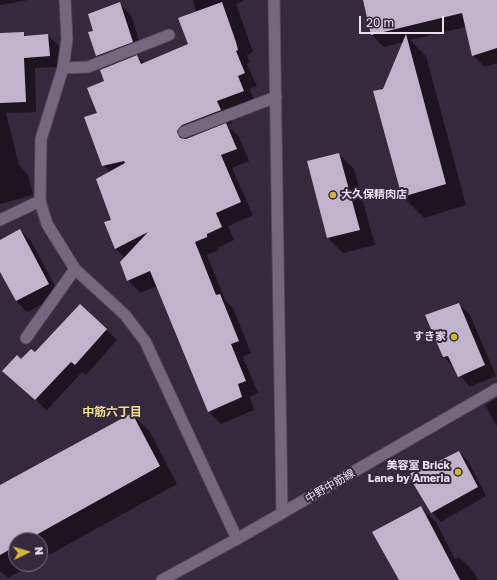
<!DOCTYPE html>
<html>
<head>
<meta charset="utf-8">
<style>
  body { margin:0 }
  #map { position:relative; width:497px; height:580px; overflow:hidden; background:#35293d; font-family:"Golos Text",sans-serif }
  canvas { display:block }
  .north { position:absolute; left:8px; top:532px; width:40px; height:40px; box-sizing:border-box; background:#35293d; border:1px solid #7c7283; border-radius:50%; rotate:85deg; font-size:11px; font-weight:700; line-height:16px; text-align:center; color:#e7e0ed }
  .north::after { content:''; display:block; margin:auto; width:14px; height:18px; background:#d2b736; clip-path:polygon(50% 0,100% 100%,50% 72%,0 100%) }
  .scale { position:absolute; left:359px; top:16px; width:85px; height:18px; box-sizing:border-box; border:2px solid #e7e0ed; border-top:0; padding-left:5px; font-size:12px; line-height:14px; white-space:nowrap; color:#e7e0ed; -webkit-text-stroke:3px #35293d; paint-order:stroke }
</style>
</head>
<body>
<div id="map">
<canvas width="497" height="580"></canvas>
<div class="north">N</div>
<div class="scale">20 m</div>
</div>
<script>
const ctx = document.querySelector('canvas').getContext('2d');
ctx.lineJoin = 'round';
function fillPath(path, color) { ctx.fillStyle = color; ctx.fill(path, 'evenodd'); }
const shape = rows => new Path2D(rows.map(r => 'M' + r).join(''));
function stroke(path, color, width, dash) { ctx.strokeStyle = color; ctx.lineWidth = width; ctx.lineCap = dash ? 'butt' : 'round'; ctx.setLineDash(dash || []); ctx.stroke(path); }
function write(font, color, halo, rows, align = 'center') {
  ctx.font = font + ' "Golos Text","Noto Sans JP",sans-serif'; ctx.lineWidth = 4; ctx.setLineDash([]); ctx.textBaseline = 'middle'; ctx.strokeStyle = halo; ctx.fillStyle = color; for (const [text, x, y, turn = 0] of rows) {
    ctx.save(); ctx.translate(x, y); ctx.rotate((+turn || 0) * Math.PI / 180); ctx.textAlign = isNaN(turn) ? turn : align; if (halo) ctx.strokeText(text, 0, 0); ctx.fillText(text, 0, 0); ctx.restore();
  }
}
fillPath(shape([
  [0,0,28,0,0,5],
  [193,0,245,0,236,4,253,52,247,55,250,62,247,64,257,86,250,89,255,104,229,114,233,123,227,125,239,137,249,161,232,168,253,215,228,226,234,240,219,247,219,250,207,255,225,300,233,308,251,353,243,357,258,393,250,397,254,410,221,424,208,411,157,286,140,293,128,280,125,258,116,249,106,223,112,220,110,172,103,165,98,113,108,68,97,56,89,33,95,32,120,4,131,15,143,53,136,55,145,64,189,44,196,13],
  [364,0,497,0,497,63,485,67,473,55,466,27,410,40,426,56,466,205,424,218,403,197,403,42,384,47,372,35],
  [23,33,27,37,48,35,59,46,60,67,35,68,36,112,6,113,19,165,28,175,33,195,0,204,0,34],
  [339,154,354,169,375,245,343,253,328,238],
  [20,230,31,241,60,295,27,312,16,301,0,270,0,241],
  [459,304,470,315,496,376,470,387,444,356],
  [106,329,117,340,86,375,82,372,47,410,15,382,35,354],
  [497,398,497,426,485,405],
  [132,414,150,432,177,484,40,560,40,540,16,540,16,564,33,564,8,578,0,571,0,486],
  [459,452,468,461,486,496,441,522,432,512,429,467],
  [421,507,436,522,455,559,459,557,474,572,478,580,400,580]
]), '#0007');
fillPath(shape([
  [363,0,497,0,497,48,472,56,462,13,371,35],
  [120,2,133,42,96,56,88,32,93,31,88,14],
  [222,2,236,42,238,50,236,51,245,73,238,76,244,91,217,101,221,110,182,125,177,131,180,138,186,139,226,123,237,149,221,155,241,202,216,213,222,227,207,234,207,237,195,242,216,295,220,294,239,341,231,344,246,381,238,384,242,397,208,412,150,271,127,281,120,262,148,232,115,249,104,222,111,220,96,179,125,163,124,161,102,166,84,117,97,113,87,88,104,81,100,70,137,55,141,64,188,44,178,18],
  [24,32,24,36,48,34,50,56,24,58,26,102,0,103,0,33],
  [406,34,446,184,402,197,373,91,383,89],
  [339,153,360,230,327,238,307,161],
  [20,229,49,284,16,301,0,272,0,240],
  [459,303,485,365,458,377,448,356,443,357,425,315],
  [80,304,107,329,75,365,71,362,35,400,2,371,17,355,21,359,31,349,35,352],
  [132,413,160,466,27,540,16,540,16,546,0,555,0,485],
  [459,451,478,487,431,513,408,475,427,464,429,466],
  [421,506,460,580,399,580,372,532]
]), '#c1b3cc');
const minor = shape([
  [65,0,67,39,63,68,41,139,40,201,47,224,75,269],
  [63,68,88,67,169,35],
  [184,132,276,97],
  [0,220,40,201],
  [26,338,75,269,125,315,145,341,237,539]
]);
const tertiary = shape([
  [274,0,282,513]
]);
const secondary = shape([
  [162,580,237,539,497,389]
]);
stroke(minor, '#514858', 13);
stroke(tertiary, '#514858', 13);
stroke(secondary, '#514858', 13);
stroke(minor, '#74677e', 11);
stroke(tertiary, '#74677e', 11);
stroke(secondary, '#74677e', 11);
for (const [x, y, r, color] of [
  [333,195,4,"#d2b736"],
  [454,337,4,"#d2b736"],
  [458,472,4,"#d2b736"]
]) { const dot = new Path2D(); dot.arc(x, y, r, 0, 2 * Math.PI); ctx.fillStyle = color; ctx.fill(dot); stroke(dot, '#35293d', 1.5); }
write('bold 11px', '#e7e0ed', '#35293d', [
  ["大久保精肉店",341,195,"left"],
  ["すき家",446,337],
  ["美容室 Brick",450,466],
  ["Lane by Ameria",450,479]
], 'right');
write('11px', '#e7e0ed', '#35293d', [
  ["中野中筋線",330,486,-30]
]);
write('bold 12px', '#efde8f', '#35293d', [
  ["中筋六丁目",112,412]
]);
</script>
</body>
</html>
